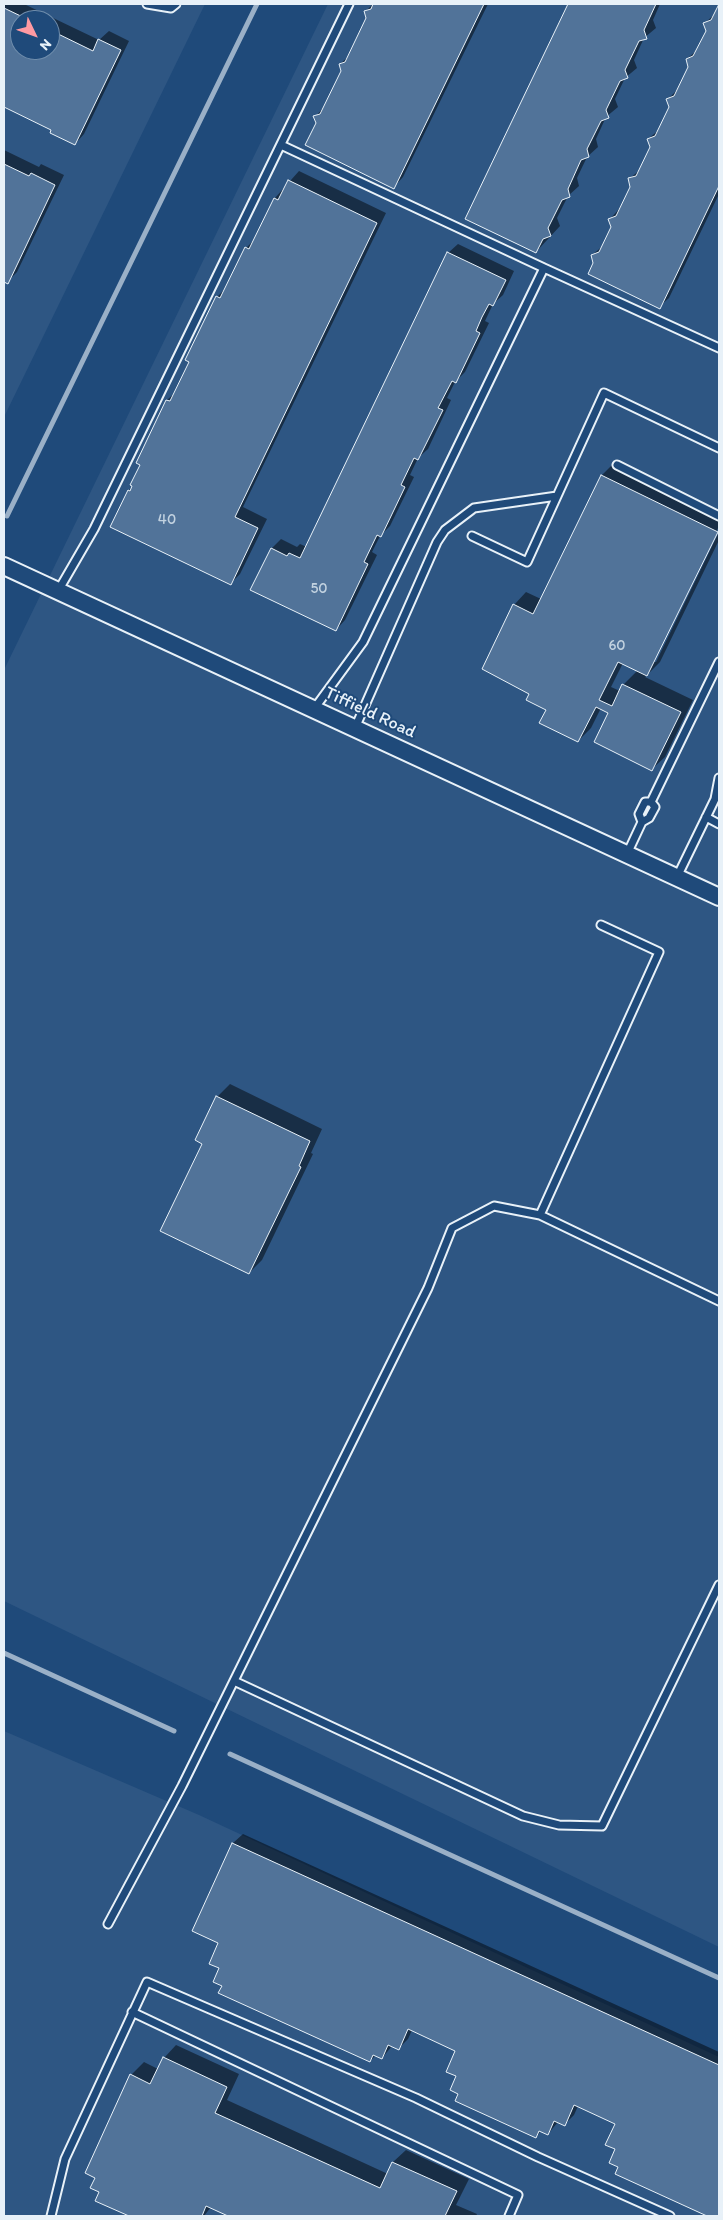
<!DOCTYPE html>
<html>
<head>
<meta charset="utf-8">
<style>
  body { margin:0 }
  #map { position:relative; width:723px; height:2220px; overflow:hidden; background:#1f4a7a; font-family:Itim,sans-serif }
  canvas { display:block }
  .frame { position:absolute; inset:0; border:5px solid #e8f1f8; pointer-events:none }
  .north { position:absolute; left:10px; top:10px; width:50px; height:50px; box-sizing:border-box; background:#1f4a7a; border:1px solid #6f8dac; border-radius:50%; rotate:132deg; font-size:14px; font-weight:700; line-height:20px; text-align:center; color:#e8f1f8 }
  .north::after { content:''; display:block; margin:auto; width:18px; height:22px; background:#ff9aa2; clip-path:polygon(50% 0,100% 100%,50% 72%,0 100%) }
</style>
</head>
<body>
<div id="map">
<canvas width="723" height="2220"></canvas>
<div class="frame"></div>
<div class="north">N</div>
</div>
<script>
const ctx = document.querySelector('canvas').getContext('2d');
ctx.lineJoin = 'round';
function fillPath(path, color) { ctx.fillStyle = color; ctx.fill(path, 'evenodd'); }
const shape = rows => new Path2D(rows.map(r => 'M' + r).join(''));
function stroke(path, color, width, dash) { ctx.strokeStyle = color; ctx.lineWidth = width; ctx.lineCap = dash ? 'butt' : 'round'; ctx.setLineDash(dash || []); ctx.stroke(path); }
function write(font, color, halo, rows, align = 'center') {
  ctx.font = font + ' Itim,sans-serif'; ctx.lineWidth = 4; ctx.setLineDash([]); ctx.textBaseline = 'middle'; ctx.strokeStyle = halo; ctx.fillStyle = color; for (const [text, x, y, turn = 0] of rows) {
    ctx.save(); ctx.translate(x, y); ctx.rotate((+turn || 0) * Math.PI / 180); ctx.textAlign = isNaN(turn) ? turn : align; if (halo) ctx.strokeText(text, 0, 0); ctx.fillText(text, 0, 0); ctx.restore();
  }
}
fillPath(shape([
  [4,4,205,4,4,417],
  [20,20,50,20,50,50,20,50],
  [328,4,719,4,719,1947,4,1601,4,670],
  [4,1731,199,1815,719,2057,719,2216,4,2216]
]), '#2e5683');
fillPath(shape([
  [4,4,24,4,99,40,109,31,129,41,84,134,75,144,53,130,4,106],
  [20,20,50,20,50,50,20,50],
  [373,4,488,4,403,177,394,187,317,123,315,117,324,107,342,71,340,64,350,55,368,18,365,12],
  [570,4,660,4,653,20,656,28,644,38,634,60,637,68,625,78,615,99,618,107,606,117,596,139,598,147,587,157,577,178,579,186,568,196,557,218,560,226,536,252,466,218],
  [719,6,719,194,669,298,659,307,595,263,592,255,604,245,612,227,610,219,619,209,632,187,629,179,641,169,651,147,648,139,660,129,670,107,668,99,677,90,690,67,687,59,697,50,707,31,705,23,716,13],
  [4,150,39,167,41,164,64,175,17,272,7,282,4,280],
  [299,171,386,213,243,507,267,519,240,574,230,584,112,526,129,490,134,486,167,400,177,391,217,297,227,287,246,248,256,238,275,198],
  [458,244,514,271,503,295,493,304,485,321,489,323,465,372,455,382,447,398,451,400,428,449,418,458,410,475,414,477,390,526,380,536,372,552,377,555,345,620,336,630,272,548,281,539,297,547,300,544,307,547,448,253],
  [614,463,719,514,719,526,653,662,656,662,719,532,719,540,660,662,645,677,693,700,665,757,652,769,610,713,601,708,591,728,578,741,531,693,514,605,526,592,541,599,602,475],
  [623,663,638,670,623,685,620,691,611,687],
  [230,1084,322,1129,311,1153,313,1154,262,1260,249,1273,204,1143,217,1097],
  [243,1834,719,2052,719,2216,710,2216,616,2173,620,2167,617,2149,616,2123,578,2106,574,2115,565,2124,558,2122,548,2134,541,2131,536,2137,460,2093,457,2050,412,2030,408,2039,398,2049,392,2046,382,2058,376,2055,370,2061,223,1986,220,1968,220,1942,194,1930,233,1843],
  [176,2045,239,2074,227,2100,388,2174,393,2162,406,2150,469,2179,456,2205,477,2214,476,2216,231,2216,211,2207,204,2216,132,2216,97,2200,101,2191,96,2177,131,2075,144,2062,158,2069,164,2058]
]), '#0007');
stroke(shape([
  [7,516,257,4],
  [4,1653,174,1731],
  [230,1754,719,1978]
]), '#9ab0c7', 5);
const building = shape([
  [373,4,484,4,394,189,305,145,316,123,313,116,320,114,341,71,339,64,345,62,366,18,364,11,371,9,373,4],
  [568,4,656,4,644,30,647,39,639,41,625,70,628,78,620,81,606,110,609,118,601,121,587,149,589,157,581,160,568,189,570,197,562,200,548,228,551,236,543,239,536,253,465,219,568,4],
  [719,4,719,186,660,309,588,274,593,263,591,255,599,252,611,227,608,219,616,216,630,187,628,178,636,176,650,147,647,139,655,136,669,107,666,99,674,96,688,67,686,59,693,56,706,31,703,23,711,20,719,4],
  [4,8,29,20,20,20,20,50,50,50,50,30,93,51,98,39,121,50,75,145,50,133,51,130,4,107,4,8],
  [4,164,29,176,31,173,55,185,8,284,4,282,4,164],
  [288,180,377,223,235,517,258,528,231,585,110,527,128,490,130,491,132,486,130,485,140,465,136,463,166,400,170,401,189,362,185,360,216,296,220,298,245,247,249,249,274,198,278,200,288,180],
  [447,252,506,280,493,306,489,304,482,317,476,331,480,333,456,383,452,381,438,408,443,410,418,460,414,458,401,485,405,487,381,537,377,535,364,562,368,564,336,631,250,590,271,548,287,556,289,553,300,558,447,252],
  [601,475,718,532,647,676,618,662,599,700,612,706,622,684,681,712,652,771,594,742,608,713,596,707,578,742,539,723,546,710,526,700,529,694,482,669,513,604,533,614,601,475],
  [216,1096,310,1141,299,1166,301,1167,249,1274,160,1231,202,1144,195,1140,216,1096],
  [232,1843,719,2065,719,2216,707,2216,615,2174,618,2167,609,2163,615,2149,605,2145,615,2124,574,2105,565,2126,554,2121,548,2135,539,2131,536,2138,455,2101,458,2094,450,2090,456,2076,446,2072,455,2051,408,2029,399,2050,388,2045,382,2059,373,2055,370,2062,218,1993,222,1986,213,1982,219,1968,209,1964,218,1943,192,1931,232,1843],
  [163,2057,227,2087,215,2113,380,2188,392,2162,457,2191,445,2216,228,2216,206,2206,202,2216,129,2216,95,2201,99,2192,90,2188,95,2178,85,2173,130,2074,150,2084,163,2057]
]);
fillPath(building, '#517399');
stroke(building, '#e8f1f8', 1);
const service = shape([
  [147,4,171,8,176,4],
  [281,145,544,268],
  [617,465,719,516],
  [472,536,527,562,604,393,719,448],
  [58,591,94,529,349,4],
  [314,709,363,642,544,268,719,348],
  [355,728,437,542,445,530,474,508,557,496],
  [651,802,645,802,639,814,642,822,649,818,655,807,651,802,719,662],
  [706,817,719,824],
  [627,854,642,822],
  [677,877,715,799,719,778],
  [540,1215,719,1301],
  [234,1681,523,1816,559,1825,602,1826,719,1585],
  [108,1924,182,1786,428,1288,452,1228,494,1206,540,1215,659,952,601,925],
  [132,2012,518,2195,509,2216],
  [51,2216,65,2159,147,1982,416,2098,538,2157,670,2216]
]);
const tertiary = shape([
  [4,566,719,897]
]);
stroke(service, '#e8f1f8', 11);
stroke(tertiary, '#e8f1f8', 20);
stroke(service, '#1f4a7a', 7);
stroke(tertiary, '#1f4a7a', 16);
write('15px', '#c2d2e0', null, [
  ["40",167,520],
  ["50",319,589],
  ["60",617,646]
]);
write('18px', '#e8f1f8', '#1f4a7a', [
  ["Tiffield Road",370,713,25]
]);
</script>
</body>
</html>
